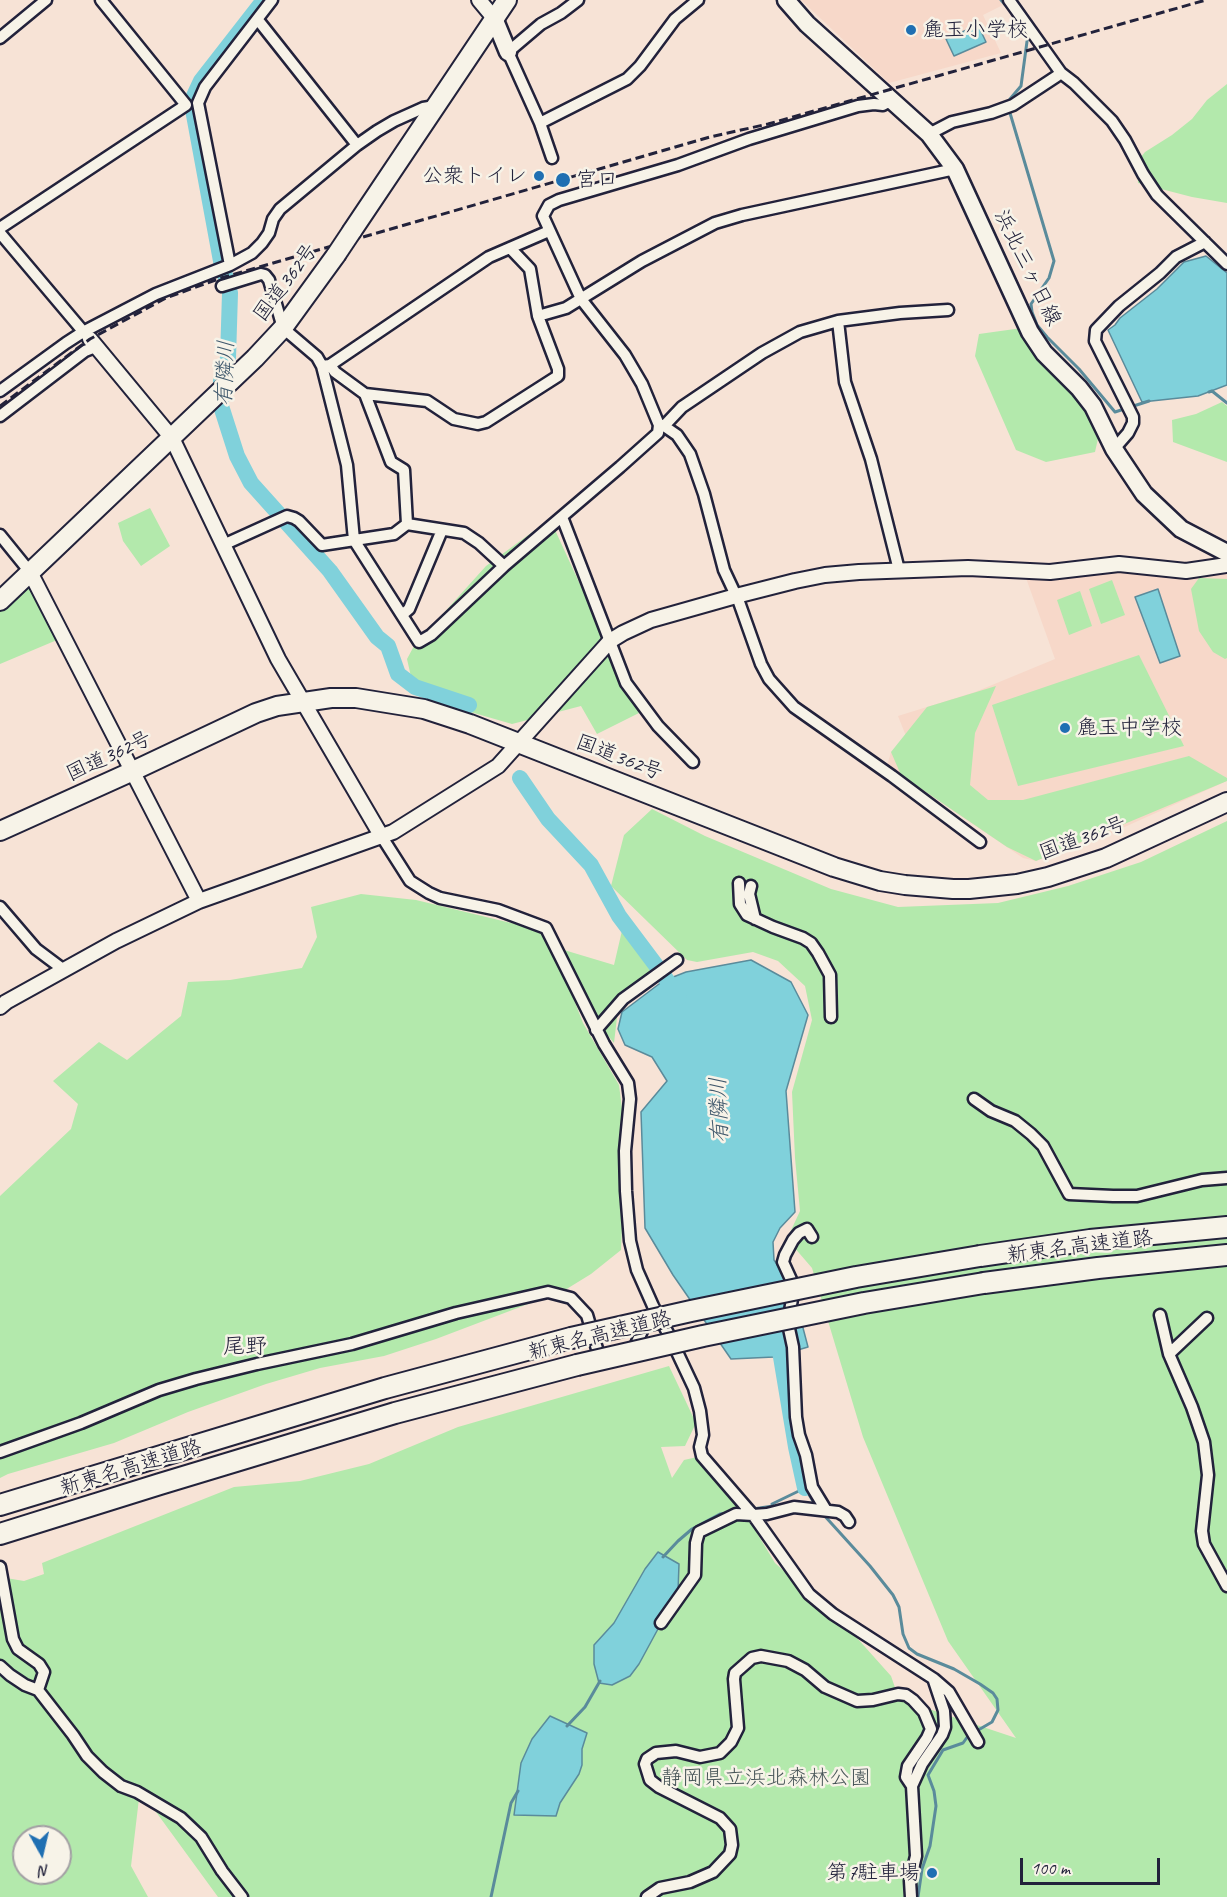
<!DOCTYPE html>
<html>
<head>
<meta charset="utf-8">
<style>
  body { margin:0 }
  #map { position:relative; width:1227px; height:1897px; overflow:hidden; background:#f7e3d6; font-family:Caveat,sans-serif }
  canvas { display:block }
  .north { position:absolute; left:12px; top:1825px; width:60px; height:60px; box-sizing:border-box; background:#f7f3e8; border:2px solid #a29fa3; border-radius:50%; rotate:172deg; font-size:16px; font-weight:700; line-height:24px; text-align:center; color:#22223b }
  .north::after { content:''; display:block; margin:auto; width:21px; height:27px; background:#1f6fb2; clip-path:polygon(50% 0,100% 100%,50% 72%,0 100%) }
  .scale { position:absolute; left:1020px; top:1858px; width:140px; height:27px; box-sizing:border-box; border:3px solid #22223b; border-top:0; padding-left:8px; font-size:18px; line-height:21px; white-space:nowrap; color:#22223b; -webkit-text-stroke:4px #f7f3e8; paint-order:stroke }
</style>
</head>
<body>
<div id="map">
<canvas width="1227" height="1897"></canvas>
<div class="north">N</div>
<div class="scale">100 m</div>
</div>
<script>
const ctx = document.querySelector('canvas').getContext('2d');
ctx.lineJoin = 'round';
function fillPath(path, color) { ctx.fillStyle = color; ctx.fill(path, 'evenodd'); }
const shape = rows => new Path2D(rows.map(r => 'M' + r).join(''));
function stroke(path, color, width, dash) { ctx.strokeStyle = color; ctx.lineWidth = width; ctx.lineCap = dash ? 'butt' : 'round'; ctx.setLineDash(dash || []); ctx.stroke(path); }
function write(font, color, halo, rows, align = 'center') {
  ctx.font = font + ' Caveat,"Klee One",sans-serif'; ctx.lineWidth = 5; ctx.setLineDash([]); ctx.textBaseline = 'middle'; ctx.strokeStyle = halo; ctx.fillStyle = color; for (const [text, x, y, turn = 0] of rows) {
    ctx.save(); ctx.translate(x, y); ctx.rotate((+turn || 0) * Math.PI / 180); ctx.textAlign = isNaN(turn) ? turn : align; if (halo) ctx.strokeText(text, 0, 0); ctx.fillText(text, 0, 0); ctx.restore();
  }
}
fillPath(shape([
  [801,0,1001,0,1005,4,983,15,1001,53,889,83],
  [1111,571,1135,572,1170,579,1190,579,1227,573,1227,781,1080,847,1054,852,1036,861,1023,858,887,766,891,752,904,747,908,741,898,716,975,692,1055,659,1026,578,1050,580]
]), '#f7d8c9');
fillPath(shape([
  [1227,84,1227,203,1192,197,1138,183,1137,162,1145,152,1172,135,1192,119,1207,100],
  [1022,328,1070,378,1099,434,1095,452,1046,462,1016,450,975,356,979,334],
  [1222,402,1227,406,1227,462,1173,442,1172,420,1196,414],
  [150,508,170,546,141,566,123,541,118,523],
  [550,519,639,713,597,734,581,706,512,724,460,709,414,690,407,659,414,646,486,566],
  [1199,578,1227,579,1227,658,1225,659,1213,652,1199,631,1191,589],
  [1112,580,1125,615,1101,624,1089,589],
  [27,584,57,640,0,664,0,609],
  [1080,591,1092,626,1069,635,1057,600],
  [1139,655,1184,746,1018,786,992,705],
  [996,686,975,733,970,785,988,800,1023,800,1189,756,1227,778,1227,781,1036,861,1007,847,901,775,891,752,927,707],
  [652,809,705,836,831,889,898,907,998,903,1068,886,1141,862,1227,821,1227,1897,218,1897,140,1790,131,1866,148,1897,0,1897,0,1577,24,1581,44,1574,42,1563,234,1487,300,1481,369,1464,458,1427,669,1366,696,1423,685,1446,661,1447,672,1478,684,1460,702,1456,731,1490,775,1563,849,1629,891,1676,899,1699,1016,1738,948,1641,863,1437,812,1268,787,1239,800,1211,795,1158,792,1092,812,1020,805,986,778,961,753,952,697,962,687,960,611,886,624,835],
  [24,1837,60,1837,60,1873,24,1873],
  [361,894,416,900,511,923,546,928,583,1023,619,1085,626,1140,621,1250,591,1274,565,1290,436,1339,384,1356,320,1368,266,1384,188,1412,114,1443,8,1474,0,1478,0,1196,71,1129,78,1104,53,1081,99,1042,127,1060,181,1016,188,982,230,980,302,968,317,937,311,907],
  [624,922,663,981,635,990,618,1009,614,1043,583,1005,561,958,564,950,614,965]
]), '#b3e9ac');
const water = shape([
  [978,25,986,42,954,56,946,39,978,25],
  [1206,256,1227,273,1227,385,1198,396,1142,402,1108,330,1115,325,1120,318,1157,289,1184,262,1206,256],
  [1158,589,1180,656,1160,663,1135,597,1158,589],
  [751,960,791,982,808,1015,786,1091,795,1212,780,1228,773,1242,774,1260,792,1286,808,1347,774,1357,731,1359,673,1275,645,1228,641,1112,667,1081,652,1057,625,1045,618,1029,622,1012,663,981,686,972,751,960],
  [658,1552,679,1564,678,1592,639,1664,630,1676,612,1685,599,1683,594,1664,594,1645,614,1623,645,1569,658,1552],
  [550,1716,587,1733,582,1749,582,1765,579,1774,560,1803,556,1816,514,1815,521,1763,532,1739,550,1716]
]);
fillPath(water, '#80d1db');
stroke(water, '#5a8b9b', 1.5);
stroke(shape([
  [1001,0,1008,8],
  [1028,34,1021,86,1010,99,1010,113,1054,261,1049,278,1031,304,1032,312,1037,325,1047,337,1079,369,1115,412,1149,401],
  [1209,392,1212,391,1227,403],
  [753,1509,773,1506,772,1504,805,1488,816,1506],
  [822,1513,870,1566,893,1595,899,1607,903,1634,909,1648,917,1654,954,1669,980,1684,993,1693,997,1699,998,1710,992,1722,968,1736,963,1743,943,1750,928,1775,934,1791,936,1806,930,1846,922,1869,918,1897],
  [663,1557,678,1541,692,1529,720,1514,729,1513],
  [567,1726,585,1707,600,1681],
  [491,1897,511,1803,518,1791]
]), '#5a8b9b', 3);
stroke(shape([
  [264,0,201,81,194,96,194,115,221,261,230,293,228,358,221,381,221,406,237,456,251,483,330,571,377,637,388,646,398,674,415,687,469,705],
  [520,778,548,819,591,865,619,916,664,976,679,998],
  [777,1333,796,1447,805,1488]
]), '#80d1db', 16);
const minor = shape([
  [272,0,205,87,198,103,230,265,252,253,262,243,269,233,273,219,280,209,357,145,377,131,394,121,423,108,435,106],
  [1009,0,1061,73,1074,83,1112,121,1125,140,1143,174,1157,195,1227,264],
  [258,20,357,145],
  [0,38,46,0],
  [540,123,627,79,640,66,675,19,698,0],
  [929,134,952,122,991,113,1013,105,1057,76,1061,73],
  [552,158,540,123,508,52,541,24,561,13,578,0],
  [0,228,186,105,101,0],
  [0,233,87,336],
  [222,286,261,274,265,275,269,280,283,328,317,357,322,366,347,465,354,540,419,642,431,635,504,566,620,467,658,433,659,425,642,384,625,355,581,299,543,216,549,205,559,200,678,165,749,139,858,106,874,104,883,105,892,100],
  [538,316,566,308,642,261,715,223,742,215,955,169],
  [838,321,845,382,871,459,899,570],
  [330,365,335,372,365,394,391,462,404,470,407,524],
  [322,366,330,365,489,257,549,231],
  [0,391,66,343,83,332,156,294,230,265],
  [365,394,427,401,454,419,478,424,486,422,558,376,558,369,538,316,530,269,510,248],
  [0,416,85,351,95,347],
  [659,425,664,426,677,435,690,454,704,494,724,570,739,602,761,664,769,679,794,707,892,776,980,842],
  [664,426,682,407,762,353,800,332,838,321,900,313,948,310],
  [1114,449,1128,433,1133,423,1133,417,1095,341,1096,330,1119,306,1160,273,1176,257,1205,242],
  [562,517,626,683,658,726,693,762],
  [0,535,30,572],
  [223,545,287,516,294,518,299,521,322,545,394,534,407,524,464,533,479,543,504,566],
  [402,615,409,609,442,530],
  [382,837,410,881,429,893,440,898,498,910,546,928,604,1044,628,1083,630,1099,625,1151,626,1191,630,1241,637,1270,653,1306,669,1335,694,1388,700,1411,703,1435,700,1447,702,1456,753,1515,809,1594,833,1614,934,1679,949,1692,978,1742],
  [739,883,740,904,747,915,773,927,803,938,811,943,818,953,830,975,831,1017],
  [751,886,749,894,755,919],
  [0,907,36,949,64,970],
  [596,1030,623,999,677,960],
  [974,1099,991,1111,1015,1121,1031,1134,1043,1146,1069,1194,1113,1196,1137,1196,1202,1180,1227,1178],
  [812,1237,807,1229,799,1233,793,1240,785,1255,783,1262,794,1286,788,1324,793,1347,796,1417,799,1435,806,1455,812,1487,826,1510],
  [1160,1315,1169,1354,1192,1407,1204,1442,1208,1475,1202,1531,1204,1544,1227,1586],
  [632,1353,647,1320],
  [1169,1354,1207,1318],
  [0,1452,81,1423,159,1390,196,1379,257,1364,352,1344,456,1313,548,1292,571,1298,587,1315,600,1359,604,1361],
  [0,1567,13,1639,18,1649,39,1664,44,1672,38,1690],
  [661,1623,695,1575,696,1543,699,1532,736,1514,753,1515,767,1514,794,1507,838,1512,845,1516,849,1522],
  [0,1666,10,1675,25,1685,38,1690,73,1735,87,1756,103,1772,121,1786,137,1792,181,1818,201,1837,222,1871,242,1897],
  [647,1897,660,1888,690,1882,713,1872,730,1854,732,1845,730,1829,720,1818,659,1787,650,1780,645,1764,647,1759,656,1753,676,1751,700,1757,720,1753,731,1742,738,1728,734,1679,735,1673,752,1658,761,1656,788,1661,805,1670,825,1687,857,1701,873,1700,898,1694,906,1695,913,1700,924,1712,931,1729,927,1738,908,1766,906,1777,912,1786],
  [911,1897,910,1881,916,1856,912,1786,922,1764,942,1735,945,1727,944,1711,934,1681]
]);
const tertiary = shape([
  [479,0,494,18],
  [90,339,172,438,278,659,382,837],
  [30,572,199,901],
  [0,1007,6,1002,116,941,199,901,393,832,498,766,610,641,623,633,651,620,736,596,795,581,825,575,859,572,968,568,1050,572,1119,564,1186,571,1227,565]
]);
const primary = shape([
  [786,0,807,24,929,134,955,169,1030,332,1044,353,1079,388,1093,406,1114,449,1144,494,1181,529,1227,553],
  [494,18,508,52]
]);
const trunk = shape([
  [352,231,507,0],
  [0,601,255,358,283,328,336,255],
  [0,831,133,771,256,713,277,706,331,698,356,698,424,709,470,724,834,867,880,881,905,885,953,889,969,889,1017,884,1048,877,1106,858,1227,802]
]);
const motorway = shape([
  [980,1256,1090,1240,1227,1227],
  [984,1283,1098,1268,1227,1255],
  [0,1505,385,1388,571,1338],
  [0,1534,160,1484,395,1413,577,1365]
]);
stroke(minor, '#22223b', 15);
stroke(tertiary, '#22223b', 18);
stroke(primary, '#22223b', 21);
stroke(trunk, '#22223b', 22);
stroke(motorway, '#22223b', 24);
stroke(minor, '#f7f3e8', 10);
stroke(tertiary, '#f7f3e8', 14);
stroke(primary, '#f7f3e8', 16);
stroke(trunk, '#f7f3e8', 18);
stroke(motorway, '#f7f3e8', 20);
stroke(shape([
  [0,406,90,339,166,298,221,278,710,137,768,124,1206,0]
]), '#22223b', 3, [9, 4.5]);
const trunkBridge = shape([
  [336,255,352,231]
]);
const motorwayBridge = shape([
  [571,1338,691,1311,856,1277,980,1256],
  [577,1365,703,1336,864,1303,984,1283]
]);
stroke(trunkBridge, '#22223b', 22, []);
stroke(motorwayBridge, '#22223b', 24, []);
stroke(trunkBridge, '#f7f3e8', 18);
stroke(motorwayBridge, '#f7f3e8', 20);
for (const [x, y, r, color] of [
  [911,30,6,"#1f6fb2"],
  [539,176,6,"#1f6fb2"],
  [563,180,8,"#1f6fb2"],
  [1065,728,6,"#1f6fb2"],
  [932,1873,6,"#1f6fb2"]
]) { const dot = new Path2D(); dot.arc(x, y, r, 0, 2 * Math.PI); ctx.fillStyle = color; ctx.fill(dot); stroke(dot, '#f7f3e8', 2); }
write('21px', '#22223b', '#f7f3e8', [
  ["麁玉小学校",923,30],
  ["公衆トイレ",527,176,"right"],
  ["宮口",576,180],
  ["麁玉中学校",1077,728],
  ["第7駐車場",920,1873,"right"]
], 'left');
write('21px', '#22223b', '#f7f3e8', [
  ["浜北三ヶ日線",1027,268,64],
  ["国道362号",286,283,-53],
  ["国道362号",109,757,-25],
  ["国道362号",619,758,21],
  ["国道362号",1083,839,-20],
  ["新東名高速道路",1080,1247,-7],
  ["新東名高速道路",600,1336,-14],
  ["新東名高速道路",131,1468,-17]
]);
write('21px', '#465457', '#f7f3e8', [
  ["静岡県立浜北森林公園",766,1778]
]);
write('italic 22px', '#3e576b', '#f7f3e8', [
  ["有隣川",226,373,-88],
  ["有隣川",720,1110,-92]
]);
write('22px', '#22223b', '#f7f3e8', [
  ["尾野",245,1347]
]);
</script>
</body>
</html>
